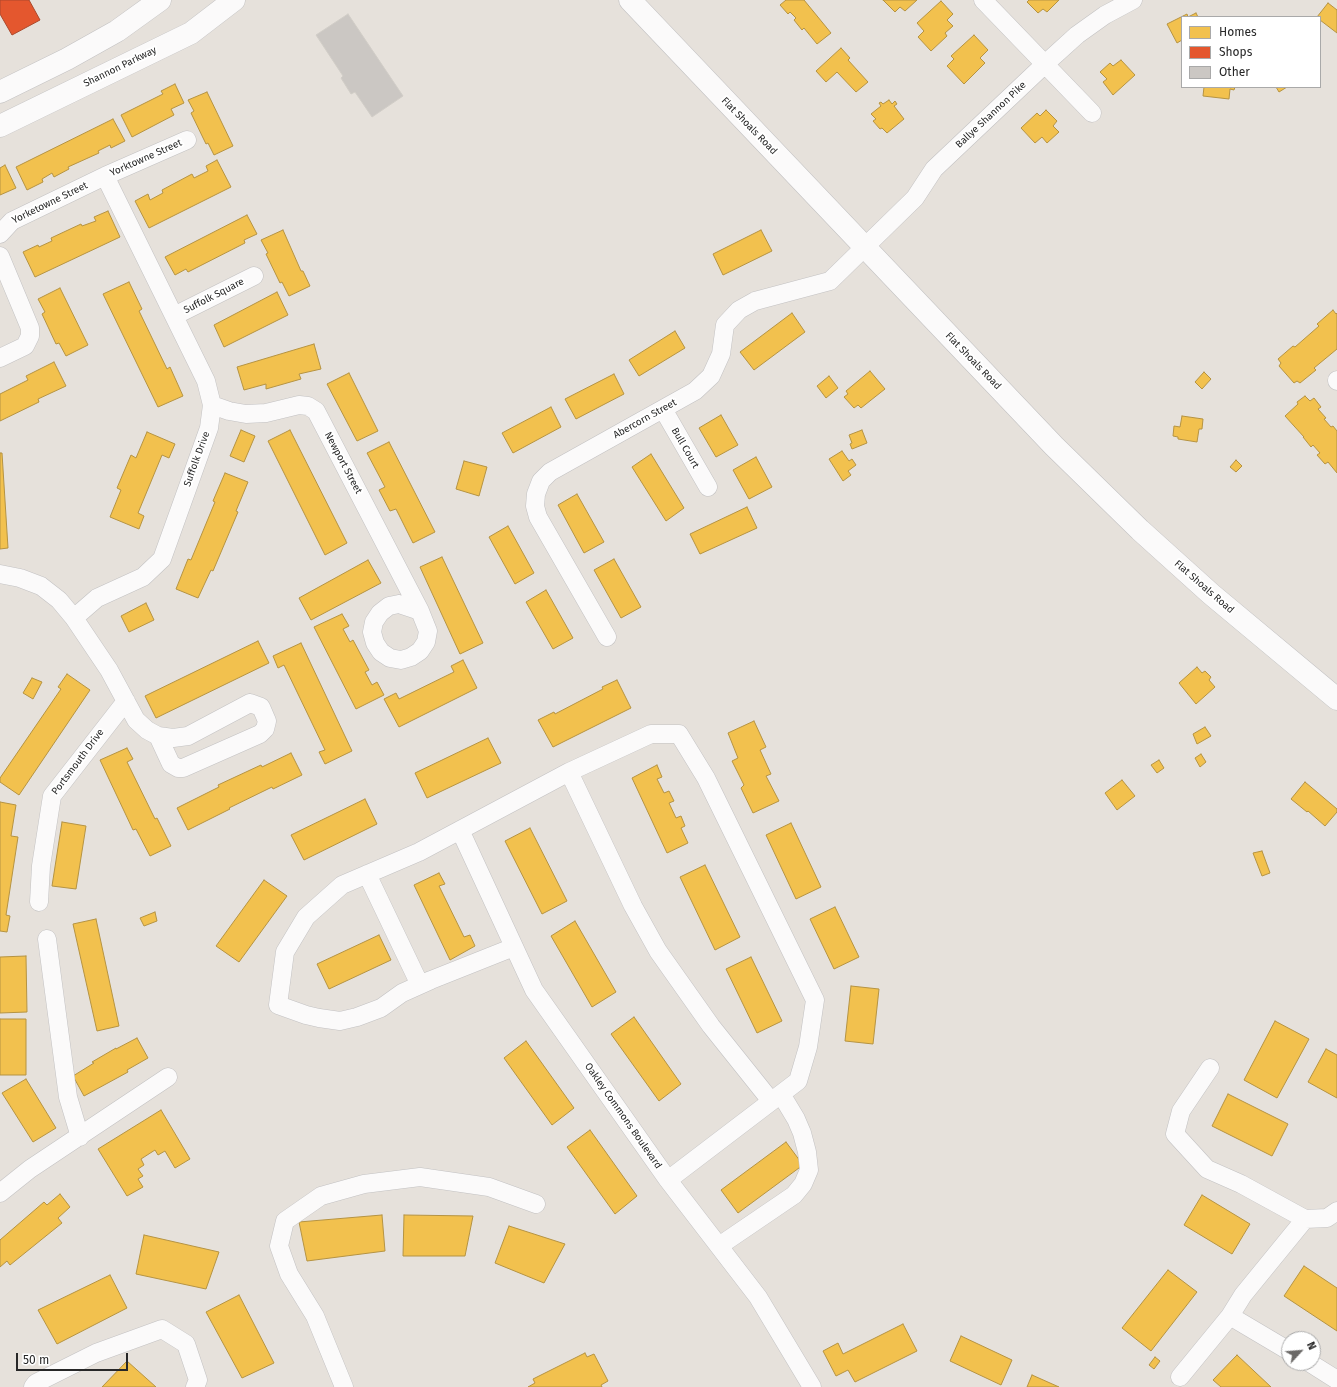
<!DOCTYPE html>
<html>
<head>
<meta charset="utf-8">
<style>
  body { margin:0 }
  #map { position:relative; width:1337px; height:1387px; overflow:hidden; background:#e6e1db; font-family:"Fira Sans",sans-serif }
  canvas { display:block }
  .legend { position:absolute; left:1181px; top:16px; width:140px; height:72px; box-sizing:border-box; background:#fff; border:1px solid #a9a9a9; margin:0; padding:5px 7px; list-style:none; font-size:12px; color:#272727 }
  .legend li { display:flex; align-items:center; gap:8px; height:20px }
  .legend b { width:20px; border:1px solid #a9a9a9 }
  .north { position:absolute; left:1281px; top:1331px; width:40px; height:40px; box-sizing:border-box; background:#fff; border:1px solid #a9a9a9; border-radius:50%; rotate:64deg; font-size:11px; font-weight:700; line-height:16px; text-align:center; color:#272727 }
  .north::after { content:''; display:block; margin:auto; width:14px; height:18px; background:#6a6866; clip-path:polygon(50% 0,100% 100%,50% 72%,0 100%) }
  .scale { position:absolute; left:16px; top:1353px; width:112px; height:18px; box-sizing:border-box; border:2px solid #272727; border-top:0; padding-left:5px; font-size:12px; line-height:14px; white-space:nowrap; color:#272727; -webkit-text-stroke:3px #fff; paint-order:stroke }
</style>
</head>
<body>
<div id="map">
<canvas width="1337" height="1387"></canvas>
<ul class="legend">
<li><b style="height:11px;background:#f2c14e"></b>Homes</li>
<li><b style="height:11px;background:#e4572e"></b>Shops</li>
<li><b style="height:11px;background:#cbc7c3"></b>Other</li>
</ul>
<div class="north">N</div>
<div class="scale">50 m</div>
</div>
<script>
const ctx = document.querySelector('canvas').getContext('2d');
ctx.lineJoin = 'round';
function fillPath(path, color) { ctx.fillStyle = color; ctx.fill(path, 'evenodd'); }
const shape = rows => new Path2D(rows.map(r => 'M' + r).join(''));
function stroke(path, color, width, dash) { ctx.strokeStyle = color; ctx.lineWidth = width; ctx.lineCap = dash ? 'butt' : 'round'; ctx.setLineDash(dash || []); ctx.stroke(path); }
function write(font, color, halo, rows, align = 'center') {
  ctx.font = font + ' "Fira Sans",sans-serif'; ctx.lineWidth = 4; ctx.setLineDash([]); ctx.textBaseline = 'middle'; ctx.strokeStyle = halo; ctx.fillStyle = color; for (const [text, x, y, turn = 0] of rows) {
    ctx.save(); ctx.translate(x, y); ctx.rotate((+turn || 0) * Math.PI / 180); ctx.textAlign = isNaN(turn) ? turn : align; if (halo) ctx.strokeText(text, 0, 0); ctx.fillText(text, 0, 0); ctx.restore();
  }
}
const homes = shape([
  [786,0,804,0,831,33,817,44,804,28,802,30,794,20,796,18,790,12,788,14,780,5,786,0],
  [883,0,917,0,905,11,900,7,895,12,883,0],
  [1029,0,1059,0,1047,12,1043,9,1038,13,1027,2,1029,0],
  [941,1,953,14,947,20,953,26,945,33,947,36,931,51,918,37,924,31,917,23,941,1],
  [1328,3,1337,10,1337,33,1320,20,1320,17,1317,17,1328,3],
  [1196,13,1198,17,1182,17,1182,40,1177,43,1167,24,1187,14,1188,17,1196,13],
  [974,35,988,50,980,58,985,63,964,84,947,66,954,59,951,56,974,35],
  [841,48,850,58,848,60,868,82,856,92,837,72,826,82,816,71,841,48],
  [1121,60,1135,75,1113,95,1103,82,1107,79,1100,72,1110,63,1113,66,1121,60],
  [175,84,184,103,171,109,174,115,132,137,121,115,163,94,161,91,175,84],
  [1204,87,1235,87,1234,90,1230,89,1229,99,1203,96,1204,87],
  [1276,87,1287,87,1279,92,1276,87],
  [207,92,233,146,214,155,208,143,206,144,191,113,194,111,188,100,207,92],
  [889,100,892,104,895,101,897,104,894,106,904,119,887,133,882,128,880,129,873,121,876,119,871,114,881,106,879,103,881,102,883,104,889,100],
  [1046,110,1057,121,1053,126,1059,132,1047,143,1042,137,1035,143,1021,128,1037,113,1040,116,1046,110],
  [113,119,125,141,111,148,110,145,98,151,99,153,68,167,69,169,54,177,52,173,42,179,43,182,27,190,16,167,113,119],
  [217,160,231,187,149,228,135,201,148,194,150,200,163,193,162,190,192,174,194,178,208,171,206,166,217,160],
  [5,165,16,188,0,195,0,168,5,165],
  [108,211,120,237,35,277,23,252,38,245,39,247,52,241,51,238,81,224,82,226,96,221,94,217,108,211],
  [247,215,257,234,244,240,245,243,188,272,186,269,175,275,165,257,247,215],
  [283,230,301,271,303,271,310,286,289,296,282,282,280,283,266,254,268,253,261,240,283,230],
  [761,230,772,251,723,275,713,254,761,230],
  [129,282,142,309,139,311,167,369,170,367,183,396,158,407,103,294,129,282],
  [60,288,88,345,66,356,59,343,56,344,42,314,45,312,38,299,60,288],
  [277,292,288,315,224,347,214,325,277,292],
  [1333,310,1336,314,1337,313,1337,349,1314,368,1316,370,1300,383,1297,381,1294,383,1279,366,1281,363,1278,359,1293,346,1295,347,1319,326,1317,324,1333,310],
  [792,313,805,332,754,370,740,352,792,313],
  [675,331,685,348,639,376,629,360,675,331],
  [314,344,321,369,299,374,301,379,266,389,266,384,244,390,237,367,314,344],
  [54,362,66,386,38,399,39,402,0,421,0,394,28,380,26,376,54,362],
  [870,371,885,389,861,408,858,405,854,408,844,397,848,394,846,391,870,371],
  [1204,372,1211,379,1202,389,1195,382,1204,372],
  [349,373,378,431,357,441,327,384,349,373],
  [614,374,624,394,576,419,565,399,614,374],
  [829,376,838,388,826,398,817,386,829,376],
  [1305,396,1310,401,1314,398,1321,407,1318,409,1326,418,1324,419,1331,427,1333,426,1337,431,1337,473,1328,462,1325,464,1317,455,1320,453,1313,445,1311,447,1303,437,1304,437,1285,416,1298,404,1297,402,1305,396],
  [551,407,561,427,513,453,502,433,551,407],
  [721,415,738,445,716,457,699,428,721,415],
  [1182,416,1203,419,1202,429,1199,429,1197,442,1178,439,1178,437,1173,436,1174,426,1180,427,1182,416],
  [241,430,255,436,244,462,230,456,241,430],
  [290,430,347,543,325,555,268,441,290,430],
  [862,430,867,443,852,449,850,444,852,443,849,435,862,430],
  [147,432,175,444,169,458,162,455,138,513,144,516,139,529,110,517,121,490,117,488,131,455,136,458,147,432],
  [389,442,435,532,413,543,396,509,390,511,379,490,385,487,367,453,389,442],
  [842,451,849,461,852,459,856,465,848,471,851,475,843,481,829,459,842,451],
  [0,453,2,453,8,548,0,549,0,453],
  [651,454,684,508,666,521,632,467,651,454],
  [756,457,772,487,749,499,733,470,756,457],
  [1236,460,1242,466,1236,472,1230,467,1236,460],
  [464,461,487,467,479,496,456,489,464,461],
  [225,473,248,482,236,511,238,512,213,571,211,570,198,598,176,589,188,559,191,560,215,502,213,501,225,473],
  [577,494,604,542,584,553,558,505,577,494],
  [747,507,757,528,700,554,690,534,747,507],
  [508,526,534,573,515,584,489,537,508,526],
  [442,557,483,643,460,654,420,567,442,557],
  [614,559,641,607,621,618,594,570,614,559],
  [368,560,381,583,311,620,299,598,368,560],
  [546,590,573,638,553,649,526,602,546,590],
  [146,603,154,620,129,632,121,616,146,603],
  [342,614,349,626,343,629,350,642,353,640,369,670,365,672,372,685,377,682,384,695,356,709,314,627,342,614],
  [258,641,269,663,156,718,145,696,258,641],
  [301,643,352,751,325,764,319,752,325,750,284,665,278,668,273,656,301,643],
  [463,660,477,688,399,727,384,699,396,693,399,699,454,672,451,666,463,660],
  [1197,667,1202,673,1205,671,1211,677,1209,680,1215,687,1196,704,1179,683,1197,667],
  [67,674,90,690,19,795,0,782,0,778,61,689,58,687,67,674],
  [32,678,42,682,33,699,23,693,32,678],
  [617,680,631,708,553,747,538,720,554,712,555,714,603,689,602,687,617,680],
  [754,721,766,747,760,750,771,774,766,776,779,801,753,813,741,788,744,785,732,761,738,758,728,733,754,721],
  [1205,727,1211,736,1197,744,1193,734,1205,727],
  [488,738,501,763,427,798,415,773,488,738],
  [127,748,133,759,127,762,155,819,157,818,171,846,150,856,136,829,133,830,100,760,127,748],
  [291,753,302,775,273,789,272,787,229,808,230,809,188,830,177,808,219,787,218,785,261,765,262,767,291,753],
  [1201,754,1206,762,1200,767,1195,758,1201,754],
  [1159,760,1164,768,1157,773,1151,765,1159,760],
  [657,765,662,777,657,779,664,793,669,791,674,801,669,803,676,818,681,816,685,826,681,828,688,843,667,853,632,778,657,765],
  [1122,780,1135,796,1117,810,1105,793,1122,780],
  [1305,782,1337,809,1337,812,1325,826,1308,811,1307,812,1291,799,1305,782],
  [365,799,377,824,304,860,291,835,365,799],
  [0,802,16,805,11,836,18,837,6,915,10,916,7,932,0,931,0,802],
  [62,822,86,826,76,889,52,886,62,822],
  [791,823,821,887,796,899,766,835,791,823],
  [530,828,567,901,542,914,505,841,530,828],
  [1262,851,1270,873,1262,876,1253,853,1262,851],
  [705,865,740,937,715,950,680,877,705,865],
  [439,873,445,884,439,886,464,937,470,935,475,946,450,960,414,885,439,873],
  [264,880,287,896,239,962,216,946,264,880],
  [835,907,859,957,834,969,810,919,835,907],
  [155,912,157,921,144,926,140,918,155,912],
  [96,919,119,1026,97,1031,73,924,96,919],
  [575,921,616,992,592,1007,551,936,575,921],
  [379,935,391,960,329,989,317,964,379,935],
  [26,956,27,1012,0,1013,0,957,26,956],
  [751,957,782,1021,757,1033,726,969,751,957],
  [851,986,879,989,873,1044,845,1041,851,986],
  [634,1017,681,1084,659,1101,611,1034,634,1017],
  [0,1019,26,1019,26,1075,0,1075,0,1019],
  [1275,1021,1309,1039,1277,1098,1244,1080,1275,1021],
  [137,1038,148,1058,127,1070,128,1072,84,1096,73,1076,94,1063,92,1062,116,1048,116,1049,137,1038],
  [526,1041,574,1108,552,1125,504,1058,526,1041],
  [1326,1049,1337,1055,1337,1098,1308,1082,1326,1049],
  [26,1079,56,1128,33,1142,2,1093,26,1079],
  [1228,1094,1288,1124,1272,1156,1212,1126,1228,1094],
  [161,1110,190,1159,175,1168,165,1151,158,1155,155,1150,141,1159,144,1165,138,1169,143,1176,138,1179,143,1187,127,1196,98,1149,161,1110],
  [590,1130,637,1196,615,1214,567,1147,590,1130],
  [786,1142,803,1165,738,1213,721,1190,786,1142],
  [60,1194,70,1207,58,1218,62,1223,10,1265,7,1261,0,1267,0,1240,44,1202,47,1205,60,1194],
  [1202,1195,1250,1224,1232,1254,1184,1225,1202,1195],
  [382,1215,385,1251,307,1261,299,1222,382,1215],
  [404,1215,473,1216,465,1256,403,1256,404,1215],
  [509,1226,565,1244,544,1283,495,1263,509,1226],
  [144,1235,219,1252,206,1289,136,1274,144,1235],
  [1304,1266,1337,1288,1337,1331,1284,1296,1304,1266],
  [1168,1270,1197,1292,1151,1351,1122,1328,1168,1270],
  [110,1275,127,1308,57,1344,38,1310,110,1275],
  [239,1295,274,1363,242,1378,206,1312,239,1295],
  [903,1324,917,1351,855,1382,848,1370,836,1376,823,1351,838,1343,843,1354,903,1324],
  [961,1336,1012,1360,1001,1385,950,1361,961,1336],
  [585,1353,587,1357,594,1354,608,1381,601,1385,602,1387,528,1387,535,1383,533,1379,585,1353],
  [1237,1355,1271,1387,1221,1387,1213,1380,1237,1355],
  [1155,1357,1160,1361,1154,1369,1149,1365,1155,1357],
  [127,1361,156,1387,102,1387,127,1361],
  [1032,1375,1059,1387,1027,1387,1032,1375]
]);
fillPath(homes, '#f2c14e');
stroke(homes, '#b59342', 1);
const shops = shape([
  [0,0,29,0,40,20,12,35,0,14,0,0]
]);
fillPath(shops, '#e4572e');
stroke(shops, '#ab492c', 1);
const building = shape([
  [348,14,403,96,372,117,355,92,351,94,341,78,343,76,316,35,348,14]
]);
fillPath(building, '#cbc7c3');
stroke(building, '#d1cdc7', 1);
const minor = shape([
  [983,0,1092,113],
  [0,234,12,221,105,176,187,140],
  [0,256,30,328,30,336,25,346,0,358],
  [174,316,254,276],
  [1337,380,1337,381],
  [212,405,229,411,246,414,266,413,299,405,308,406,316,411,420,611],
  [663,409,708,487],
  [0,574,20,578,41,586,59,600,74,618,109,670,136,720,147,730,158,736],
  [399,604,420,611,428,631,426,642,420,651,411,657,401,660,390,658,381,652,375,643,372,632,374,622,380,613,389,606,399,604],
  [74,618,97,598,143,577,162,559,209,428,212,405,206,381,105,176],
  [607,637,538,517,535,506,536,494,541,481,550,472,695,391,711,376,721,354,725,325,739,310,755,301,830,281,915,198,934,169,1045,64,1077,35,1105,15,1133,0],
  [250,703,261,707,267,721,265,729,260,734,183,768,178,768,171,764,158,736,173,738,188,736,250,703],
  [569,772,633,906,658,951,711,1026,771,1101],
  [460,830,534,990,668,1180,758,1297,812,1387],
  [367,874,420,985],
  [39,902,41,866,52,796,126,701],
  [47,939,68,1097,80,1137],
  [514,947,431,980,402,993,381,1008,357,1017,340,1021,319,1018,306,1015,278,1005,285,952,306,917,342,885,419,852,569,772,651,734,679,734,706,778,815,1000,808,1047,798,1081,668,1180],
  [1210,1068,1181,1111,1175,1134,1207,1169,1241,1184,1305,1219,1327,1218,1337,1211],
  [0,1193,30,1169,168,1077],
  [719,1246,794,1195,803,1184,809,1170,807,1152,802,1133,796,1119,781,1094],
  [1230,1316,1289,1351],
  [1310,1363,1337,1380],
  [1180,1377,1230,1316,1243,1295,1305,1219],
  [33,1387,36,1383,96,1353,162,1329,186,1344,198,1380,195,1387],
  [344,1387,315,1316,289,1274,279,1246,285,1221,321,1196,364,1184,420,1177,489,1187,536,1204]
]);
const tertiary = shape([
  [630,0,1054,446,1140,530,1211,594,1337,699],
  [0,92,67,59,117,31,160,0],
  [0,126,191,33,234,0]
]);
stroke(minor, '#c2c1c2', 19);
stroke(tertiary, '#c2c1c2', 23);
stroke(minor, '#fbfafa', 18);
stroke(tertiary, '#fbfafa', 22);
write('10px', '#272727', '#fff', [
  ["Shannon Parkway",120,67,-26],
  ["Ballye Shannon Pike",991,115,-43],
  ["Flat Shoals Road",749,126,46],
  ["Yorktowne Street",146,158,-24],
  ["Yorketowne Street",50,203,-26],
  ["Suffolk Square",214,296,-27],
  ["Flat Shoals Road",973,361,46],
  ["Abercorn Street",645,419,-29],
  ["Bull Court",685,448,60],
  ["Suffolk Drive",197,459,-70],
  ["Newport Street",343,463,62],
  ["Flat Shoals Road",1204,587,41],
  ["Portsmouth Drive",78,762,-53],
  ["Oakley Commons Boulevard",623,1116,55]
]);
</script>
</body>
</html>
